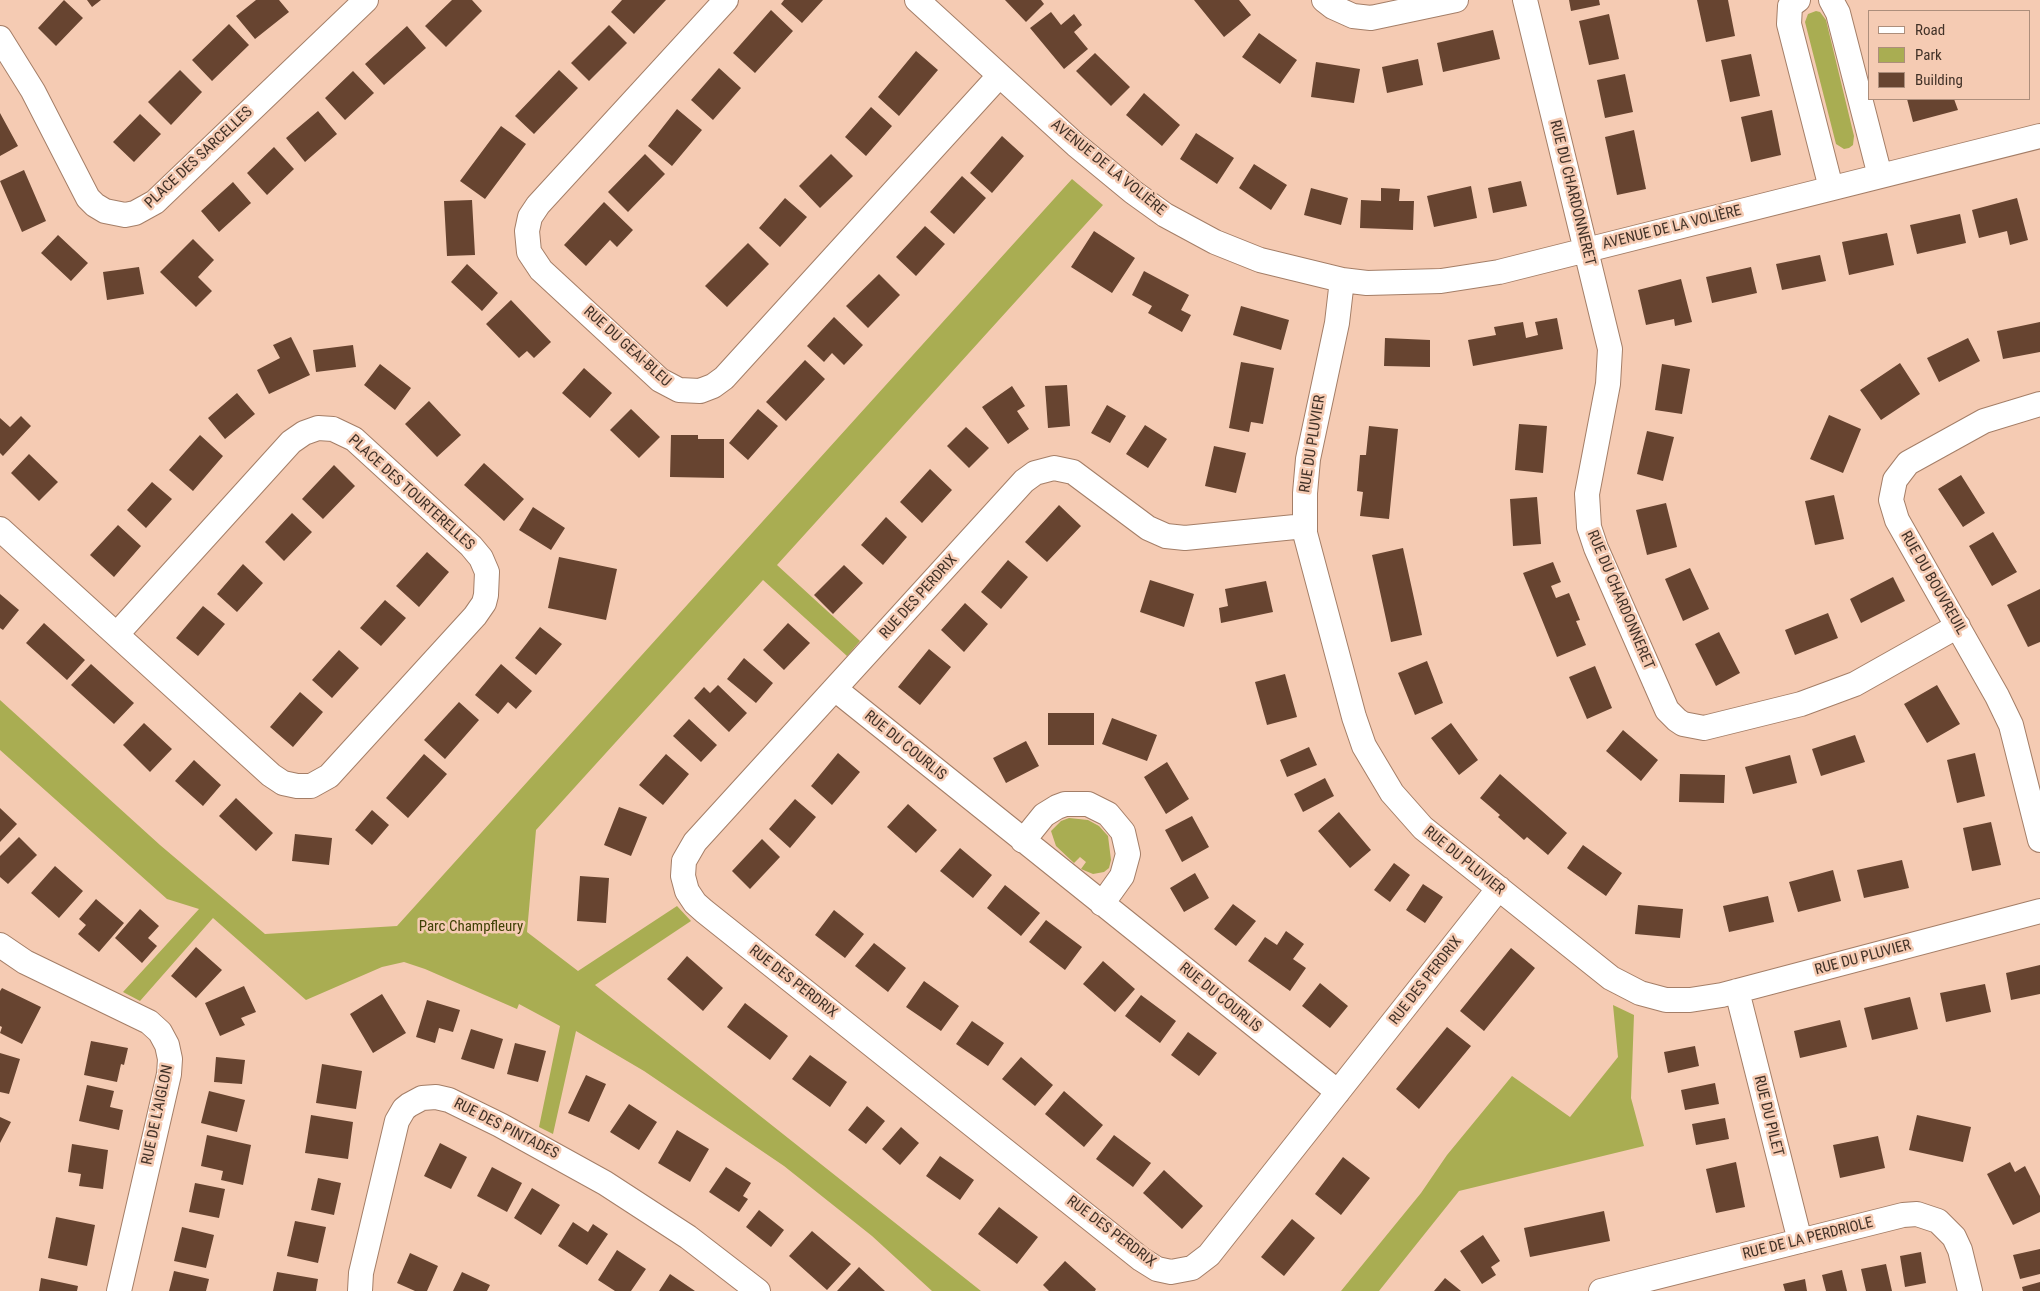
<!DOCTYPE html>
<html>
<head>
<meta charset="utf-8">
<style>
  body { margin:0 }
  #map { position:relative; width:2040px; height:1291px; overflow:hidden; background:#f5cbb3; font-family:"Roboto Condensed",sans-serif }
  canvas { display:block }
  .legend { position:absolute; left:1868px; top:10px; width:162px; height:90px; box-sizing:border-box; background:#f5cbb3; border:1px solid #ad8e7b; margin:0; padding:6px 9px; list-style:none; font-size:15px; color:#423228 }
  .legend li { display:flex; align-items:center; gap:10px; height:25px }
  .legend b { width:25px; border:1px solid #ad8e7b }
</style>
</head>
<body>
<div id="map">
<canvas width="2040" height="1291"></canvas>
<ul class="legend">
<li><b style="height:6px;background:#fff"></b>Road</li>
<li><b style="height:14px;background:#a9ad52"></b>Park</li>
<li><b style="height:14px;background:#674430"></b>Building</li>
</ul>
</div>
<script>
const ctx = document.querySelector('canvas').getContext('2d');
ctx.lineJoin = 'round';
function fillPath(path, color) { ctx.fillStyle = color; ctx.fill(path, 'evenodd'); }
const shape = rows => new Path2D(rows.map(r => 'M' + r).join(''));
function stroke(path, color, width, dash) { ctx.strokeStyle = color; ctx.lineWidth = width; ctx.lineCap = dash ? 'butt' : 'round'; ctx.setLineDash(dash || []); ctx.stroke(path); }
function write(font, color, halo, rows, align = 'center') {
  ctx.font = font + ' "Roboto Condensed",sans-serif'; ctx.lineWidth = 5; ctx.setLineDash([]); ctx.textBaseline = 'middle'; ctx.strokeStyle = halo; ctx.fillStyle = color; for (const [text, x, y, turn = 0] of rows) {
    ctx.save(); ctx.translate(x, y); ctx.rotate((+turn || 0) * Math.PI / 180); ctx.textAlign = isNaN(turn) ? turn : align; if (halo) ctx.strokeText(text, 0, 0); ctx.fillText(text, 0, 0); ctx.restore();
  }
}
fillPath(shape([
  [1816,11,1820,12,1826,20,1854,136,1853,145,1849,148,1844,149,1836,144,1805,22,1808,14],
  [1072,179,1103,205,777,565,860,641,847,656,763,580,536,830,527,932,578,971,677,906,691,921,595,985,981,1291,932,1291,872,1236,784,1166,644,1071,576,1031,553,1134,539,1127,560,1026,519,1004,517,1009,425,969,404,962,382,967,306,1000,213,918,140,1001,123,992,199,909,167,899,0,750,0,700,160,845,265,934,397,926],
  [1069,818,1088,820,1099,826,1108,836,1111,860,1109,868,1104,872,1093,874,1081,869,1086,862,1080,857,1074,863,1056,846,1051,831,1061,821],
  [1613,1005,1634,1015,1631,1098,1644,1146,1459,1191,1379,1291,1341,1291,1421,1193,1447,1155,1512,1076,1570,1117,1618,1057]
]), '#a9ad52');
fillPath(shape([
  [64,0,83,18,56,46,38,28],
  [87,0,101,0,92,7],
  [256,0,279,0,289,12,255,39,236,16],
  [452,0,472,0,482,11,446,47,425,26],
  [622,0,666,0,634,34,611,12],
  [784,0,823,0,802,23,781,4],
  [1005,0,1041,0,1044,4,1026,22],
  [1194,0,1239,0,1251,15,1224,37],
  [1569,0,1599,0,1600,5,1571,11],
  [1697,0,1728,0,1735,36,1706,42],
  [771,10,793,31,755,73,733,53],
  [1051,12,1061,25,1074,14,1082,25,1074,32,1088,49,1064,69,1030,28],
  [1609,14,1619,59,1589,65,1579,21],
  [229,24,249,45,212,81,192,60],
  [609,25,627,43,589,81,571,63],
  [407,26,426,48,384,85,365,64],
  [1493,30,1500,59,1443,72,1437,43],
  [1259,33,1297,60,1280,84,1242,57],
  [916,51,938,70,899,116,878,97],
  [1095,53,1130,87,1111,106,1076,71],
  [1751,54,1760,96,1730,102,1721,60],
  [1418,59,1423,85,1387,93,1382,67],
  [1316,62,1360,69,1354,103,1311,97],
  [719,68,741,88,713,120,691,100],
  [180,70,202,92,171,125,148,102],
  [559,70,578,88,534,134,515,116],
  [353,71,374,93,345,120,325,98],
  [1625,74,1633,112,1605,118,1597,80],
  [1144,93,1180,125,1162,146,1126,115],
  [1907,99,1954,99,1958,110,1913,122],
  [871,107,892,126,866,156,845,137],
  [677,109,702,130,672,166,648,146],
  [1772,110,1781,155,1751,162,1741,117],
  [318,111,337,134,305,162,286,138],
  [0,113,18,146,0,156],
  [140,114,161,134,134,162,113,142],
  [501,126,526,144,485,199,460,181],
  [1634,130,1646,189,1617,195,1605,137],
  [1196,133,1234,158,1217,184,1180,159],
  [1002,136,1024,156,992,193,970,173],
  [274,147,294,169,267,195,247,173],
  [645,154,665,174,628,212,608,192],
  [831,154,853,176,820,208,799,186],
  [1254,164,1287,185,1271,210,1239,188],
  [24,170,46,221,22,232,0,181],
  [962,176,986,198,954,234,930,212],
  [1521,181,1527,206,1493,213,1488,188],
  [233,182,251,203,219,232,201,211],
  [1471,186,1477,218,1434,227,1427,196],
  [1311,188,1348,198,1341,225,1304,215],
  [1381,188,1400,189,1399,201,1414,201,1413,230,1360,228,1361,200,1381,201],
  [785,198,807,217,780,247,759,228],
  [2017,198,2028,240,2010,245,2007,231,1979,238,1972,210],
  [472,200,475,255,447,256,444,201],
  [604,202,633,230,617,247,610,240,586,266,564,245],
  [1960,214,1966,243,1917,254,1910,225],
  [925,226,945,244,916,276,896,257],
  [1094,231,1135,258,1112,293,1071,267],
  [1887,233,1894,265,1849,275,1842,242],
  [58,235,88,263,71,281,41,253],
  [193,239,214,260,198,277,212,291,196,307,160,272],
  [748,243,769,264,727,307,705,286],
  [1820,255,1826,281,1782,290,1776,264],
  [467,264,498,293,482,311,451,282],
  [139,267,144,294,107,300,103,272],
  [1751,267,1757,293,1712,303,1706,277],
  [1144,271,1189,295,1181,310,1191,315,1182,332,1148,313,1152,306,1132,295],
  [879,274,900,295,868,328,846,306],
  [1681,279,1692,322,1675,326,1674,319,1646,325,1638,290],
  [511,300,551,342,534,358,527,351,519,358,486,324],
  [1241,306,1289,320,1281,350,1233,335],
  [834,317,863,345,844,365,832,353,824,362,807,346],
  [1557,318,1563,349,1473,366,1468,340,1496,335,1494,327,1523,322,1526,338,1538,335,1535,322],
  [2040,322,2040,352,2003,359,1997,331],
  [291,337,310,375,269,394,257,370,280,358,273,345],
  [1385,338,1430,340,1430,367,1384,366],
  [1968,338,1980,361,1939,382,1927,358],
  [353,345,356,367,316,372,313,350],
  [805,360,825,379,786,421,766,402],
  [1241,362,1274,368,1263,424,1251,422,1249,432,1229,428],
  [1900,363,1920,394,1881,420,1860,390],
  [380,364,411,388,395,410,364,385],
  [1662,364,1690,369,1682,414,1655,410],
  [584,368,612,393,590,418,562,393],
  [1067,385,1070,426,1048,428,1045,386],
  [1012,386,1025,406,1017,411,1029,429,1008,444,982,407],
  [237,393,255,414,225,439,208,418],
  [429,401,461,435,437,457,405,424],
  [1107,405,1126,416,1110,443,1091,433],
  [631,409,660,437,639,458,610,430],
  [758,409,778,426,748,460,729,443],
  [1829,415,1861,429,1843,473,1810,459],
  [21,416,31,426,3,456,0,453,0,418,10,427],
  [1519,424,1547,426,1543,473,1515,470],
  [1145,425,1167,439,1148,468,1126,454],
  [1369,426,1398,429,1389,519,1360,516,1363,492,1357,491,1360,455,1366,455],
  [966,427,989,448,969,468,947,446],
  [1647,431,1674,437,1663,481,1637,474],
  [200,435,223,456,193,491,169,470],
  [671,435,698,435,698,439,724,439,724,478,670,477],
  [1214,446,1246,453,1236,493,1205,486],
  [29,454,58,482,39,501,11,473],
  [484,463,524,499,504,521,464,485],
  [334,465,355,486,323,519,302,499],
  [930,469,952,490,922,523,900,502],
  [1961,475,1985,513,1963,527,1938,489],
  [152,482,172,499,146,528,127,510],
  [1834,495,1844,539,1815,545,1805,501],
  [1537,497,1541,544,1513,546,1510,499],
  [1666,503,1677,547,1647,555,1636,510],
  [1059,505,1081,526,1047,562,1025,542],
  [533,507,565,528,551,550,519,530],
  [292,513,312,532,284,561,265,542],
  [886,517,907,537,883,565,861,545],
  [118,525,141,546,114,577,90,555],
  [1993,532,2017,572,1992,586,1969,546],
  [1403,548,1422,635,1391,642,1372,555],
  [427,552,449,572,419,607,396,586],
  [559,557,617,569,606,620,548,608],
  [1008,560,1028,577,1001,609,981,592],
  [1553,562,1561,582,1551,586,1556,598,1569,593,1580,620,1576,621,1586,645,1557,657,1523,573],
  [243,564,263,583,237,612,217,594],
  [844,565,863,583,833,614,814,595],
  [1690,568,1709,609,1683,621,1665,579],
  [1893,577,1905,601,1861,623,1850,599],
  [1150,580,1194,594,1184,627,1140,612],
  [1266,581,1273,612,1221,623,1219,608,1228,606,1225,589],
  [2040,589,2040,642,2028,647,2007,605],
  [0,594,19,610,3,630,0,628],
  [385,600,406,618,381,646,360,628],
  [965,603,988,624,964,652,941,630],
  [203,606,225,624,198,656,176,638],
  [1828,613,1838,638,1795,655,1785,630],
  [44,623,85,660,67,680,26,643],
  [788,623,810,643,784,670,763,650],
  [540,627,562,644,536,675,515,658],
  [1719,632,1740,673,1716,686,1695,644],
  [929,649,951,667,920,705,898,687],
  [339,650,359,668,332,698,312,680],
  [744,658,773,683,756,703,727,679],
  [1427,661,1443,703,1415,715,1398,673],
  [91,664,134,703,114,724,71,685],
  [501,664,532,691,516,709,508,702,498,714,475,695],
  [1595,666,1612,708,1587,719,1569,677],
  [1285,674,1297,717,1267,725,1255,682],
  [718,685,747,713,729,732,694,698,704,687,710,693],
  [1937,685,1960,724,1927,743,1904,704],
  [300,692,323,712,293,747,270,727],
  [459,702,479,720,445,759,424,740],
  [1048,713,1094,713,1094,745,1048,745],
  [1112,718,1157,735,1147,761,1102,744],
  [689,719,717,745,701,762,673,736],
  [144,723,172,749,150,772,123,745],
  [1451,723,1478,760,1459,775,1431,738],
  [1623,730,1658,760,1641,781,1606,751],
  [1855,735,1865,762,1821,776,1812,749],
  [1026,741,1039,766,1006,783,993,758],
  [1309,747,1317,765,1287,777,1280,760],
  [838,753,860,772,832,805,811,786],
  [1975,753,1985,796,1957,803,1947,760],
  [424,754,447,774,408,818,386,798],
  [666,754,689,774,663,805,639,785],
  [1790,755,1797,783,1753,794,1745,767],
  [194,760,221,785,203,806,175,781],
  [1167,762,1189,799,1166,814,1144,777],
  [1500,774,1567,833,1548,855,1527,837,1524,840,1498,817,1500,815,1480,798],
  [1680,774,1725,775,1724,803,1679,802],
  [1325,778,1334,796,1303,812,1294,794],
  [236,798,273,833,256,851,219,816],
  [795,799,816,817,790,848,769,829],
  [908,804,937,830,916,853,887,827],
  [619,807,647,817,631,856,604,845],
  [0,808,17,824,0,842],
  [372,810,389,825,372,845,355,830],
  [1339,812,1371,850,1350,868,1318,831],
  [1192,816,1209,847,1182,862,1165,830],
  [1991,822,2001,865,1972,871,1963,828],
  [295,834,332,838,329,865,292,861],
  [19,837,37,855,8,884,0,877,0,856],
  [762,839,780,857,750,889,732,871],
  [1583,845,1622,873,1606,896,1567,868],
  [960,848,992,875,973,898,940,871],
  [1902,860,1909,888,1864,898,1857,870],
  [1394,863,1410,875,1390,902,1374,890],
  [55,866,83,891,59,918,31,893],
  [1833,870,1841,901,1798,912,1789,882],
  [1195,873,1209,898,1184,912,1170,888],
  [580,876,609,878,606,923,577,921],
  [1423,884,1443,897,1425,923,1406,910],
  [1005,885,1040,913,1021,936,987,908],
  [1768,896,1774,922,1729,932,1723,906],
  [96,899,124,923,99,952,78,934,86,925,79,919],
  [1233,904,1256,921,1236,946,1214,929],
  [1638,905,1683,909,1680,938,1635,934],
  [140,909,159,926,148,938,157,946,142,963,115,938],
  [834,910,864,934,845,958,815,935],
  [1046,920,1082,947,1065,970,1029,942],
  [1286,931,1304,944,1293,959,1306,968,1290,991,1248,961,1265,937,1277,945],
  [874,943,906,968,888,992,855,966],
  [196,947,222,970,196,998,171,976],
  [1511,948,1535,968,1484,1031,1460,1011],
  [687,956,723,988,703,1011,667,979],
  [1103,961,1135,989,1115,1012,1083,984],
  [2040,965,2040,994,2011,1000,2006,973],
  [924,981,959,1006,941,1031,906,1007],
  [1320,983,1348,1006,1330,1028,1302,1006],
  [1985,984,1991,1012,1946,1022,1940,993],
  [244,986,256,1012,241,1018,245,1025,220,1036,205,1003],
  [2,988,41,1007,22,1044,0,1033,2,1027,0,1026,0,991],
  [382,994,406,1033,373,1053,350,1014],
  [1141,995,1176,1021,1160,1043,1125,1016],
  [1910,997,1918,1029,1872,1040,1864,1008],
  [427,1000,460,1010,453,1032,439,1028,435,1043,416,1037],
  [745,1003,788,1036,770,1060,727,1027],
  [1840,1020,1847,1047,1800,1058,1794,1031],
  [972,1021,1004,1043,988,1066,956,1044],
  [1447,1027,1471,1046,1419,1109,1396,1089],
  [471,1029,503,1039,494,1069,461,1059],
  [1188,1032,1217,1053,1199,1076,1171,1055],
  [91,1041,128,1048,124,1065,121,1064,117,1082,84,1075],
  [515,1043,546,1051,538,1082,507,1074],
  [1695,1046,1699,1066,1668,1073,1664,1052],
  [0,1053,20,1059,9,1094,0,1092],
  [810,1055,847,1082,830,1107,792,1079],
  [216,1057,245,1060,242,1084,214,1082],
  [1021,1057,1053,1085,1035,1106,1002,1079],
  [322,1064,362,1071,356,1109,316,1103],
  [586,1075,606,1084,589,1122,568,1113],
  [1715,1083,1719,1104,1685,1110,1681,1090],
  [87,1085,114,1091,110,1107,123,1110,119,1130,79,1121],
  [209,1091,245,1100,237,1132,201,1123],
  [1064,1091,1103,1125,1084,1147,1045,1114],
  [629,1104,657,1122,639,1150,610,1132],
  [867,1106,885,1121,866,1144,848,1130],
  [311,1115,353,1122,348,1159,305,1153],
  [1917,1115,1971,1127,1963,1162,1909,1150],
  [0,1117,11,1122,0,1143],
  [1725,1118,1729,1139,1696,1145,1692,1124],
  [901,1127,919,1143,900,1165,882,1149],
  [677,1130,709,1149,690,1182,658,1163],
  [207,1135,251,1145,243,1185,221,1180,223,1171,201,1166],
  [1114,1135,1151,1163,1133,1187,1096,1159],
  [1878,1136,1885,1168,1840,1178,1833,1145],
  [440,1143,467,1157,451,1189,424,1176],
  [72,1144,108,1150,103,1189,79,1186,81,1174,68,1172],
  [940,1156,974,1180,960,1200,926,1176],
  [1343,1157,1370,1178,1341,1215,1315,1194],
  [1736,1162,1745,1207,1716,1213,1706,1169],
  [2010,1162,2015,1172,2025,1166,2040,1196,2040,1212,2013,1225,1987,1174],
  [492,1167,522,1183,507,1212,477,1196],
  [726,1167,751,1183,743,1196,748,1199,739,1212,709,1192],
  [1164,1170,1203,1206,1182,1229,1143,1193],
  [318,1178,341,1183,334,1215,311,1210],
  [195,1183,225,1189,219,1218,189,1212],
  [532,1188,560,1205,541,1235,514,1218],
  [999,1207,1038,1237,1017,1264,978,1234],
  [759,1210,784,1230,771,1247,746,1227],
  [1604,1211,1610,1241,1530,1257,1524,1228],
  [56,1217,95,1225,87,1266,48,1258],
  [1292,1219,1315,1238,1284,1276,1261,1257],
  [295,1221,326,1227,318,1263,287,1256],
  [573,1222,588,1232,593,1224,608,1234,587,1265,558,1246],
  [182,1227,214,1235,206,1268,174,1261],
  [812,1231,851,1264,827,1290,789,1256],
  [1483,1235,1500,1261,1491,1267,1496,1275,1482,1284,1460,1251],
  [2040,1249,2040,1274,2020,1279,2013,1255],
  [617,1250,646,1269,631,1291,615,1291,598,1280],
  [1921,1252,1926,1283,1905,1287,1900,1256],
  [410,1253,438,1266,427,1291,415,1291,397,1283],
  [1065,1261,1096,1289,1095,1291,1049,1291,1043,1285],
  [1886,1264,1892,1291,1866,1291,1861,1269],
  [859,1267,885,1291,837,1291],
  [1842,1270,1847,1291,1826,1291,1822,1275],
  [174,1271,209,1279,206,1291,169,1291],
  [277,1272,318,1279,316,1291,273,1291],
  [462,1272,490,1285,487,1291,453,1291],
  [670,1274,695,1291,659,1291],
  [41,1278,78,1286,77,1291,39,1291],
  [1445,1278,1461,1291,1434,1291],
  [1805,1279,1807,1291,1785,1291,1783,1284],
  [2040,1282,2040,1291,2023,1291,2022,1287]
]), '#674430');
const minor = shape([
  [726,0,538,205,530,217,527,231,529,252,541,270,660,380,679,390,700,391,713,386,724,378,999,76],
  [917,0,1076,145,1133,192,1165,215,1215,242,1260,260,1342,280,1367,283,1441,281,1499,272,2040,136],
  [1324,0,1333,7,1353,16,1371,18,1456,0],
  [1525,0,1610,349,1608,384,1587,494,1589,527,1596,548,1667,710,1677,720,1683,724,1704,728,1801,704,1855,684,1958,626],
  [1798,0,1790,6,1789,24,1831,188],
  [1831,0,1838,13,1880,176],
  [0,38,33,91,88,198,95,205,105,211,125,215,135,213,155,202,366,0],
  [1342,280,1337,323,1308,459,1305,493,1305,533,1354,717,1364,746,1392,793,1423,828,1611,978,1640,993,1666,1000,1690,1000,1722,995,2040,911],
  [2040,404,1984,421,1908,463,1895,480,1891,500,1897,520,1997,696,2011,725,2040,840],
  [1305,526,1185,538,1166,536,1148,528,1073,472,1054,468,1035,473,1024,481,695,842,684,861,683,876,687,891,695,903,704,911,1141,1259,1157,1269,1171,1272,1192,1268,1209,1255,1499,888],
  [0,529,271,775,283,783,297,786,311,786,329,776,475,616,484,603,486,595,487,572,481,558,471,546,354,439,333,429,318,428,304,433,291,442,117,634],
  [835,689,1338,1092],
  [1023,841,1044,815,1057,807,1065,804,1088,804,1108,814,1123,832,1128,854,1122,876,1102,904],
  [0,945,25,962,149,1022,160,1032,167,1045,170,1059,169,1074,119,1291],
  [1737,991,1800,1241],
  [360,1291,361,1273,397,1121,404,1109,409,1105,422,1098,436,1097,449,1100,500,1125,605,1183,688,1237,758,1291],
  [1601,1291,1903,1215,1917,1214,1938,1221,1954,1237,1960,1250,1970,1291]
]);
stroke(minor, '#a47e67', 26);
stroke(minor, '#fff', 24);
write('15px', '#423228', '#f5cbb3', [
  ["PLACE DES SARCELLES",199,158,-43],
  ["AVENUE DE LA VOLIÈRE",1108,168,39],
  ["RUE DU CHARDONNERET",1572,193,76],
  ["AVENUE DE LA VOLIÈRE",1672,228,-14],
  ["RUE DU GEAI-BLEU",627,347,42],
  ["RUE DU PLUVIER",1313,444,-81],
  ["PLACE DES TOURTERELLES",411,493,42],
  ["RUE DU BOUVREUIL",1933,583,60],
  ["RUE DES PERDRIX",919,597,-48],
  ["RUE DU CHARDONNERET",1620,600,67],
  ["RUE DU COURLIS",905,746,39],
  ["RUE DU PLUVIER",1464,861,39],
  ["RUE DU PLUVIER",1863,958,-15],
  ["RUE DES PERDRIX",1426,981,-52],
  ["RUE DES PERDRIX",793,982,38],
  ["RUE DU COURLIS",1220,998,39],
  ["RUE DE L'AIGLON",158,1115,-78],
  ["RUE DU PILET",1768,1116,76],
  ["RUE DES PINTADES",506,1129,27],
  ["RUE DES PERDRIX",1111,1232,37],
  ["RUE DE LA PERDRIOLE",1808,1239,-14]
]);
write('15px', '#404105', '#f5cbb3', [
  ["Parc Champfleury",471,927]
]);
</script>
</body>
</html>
